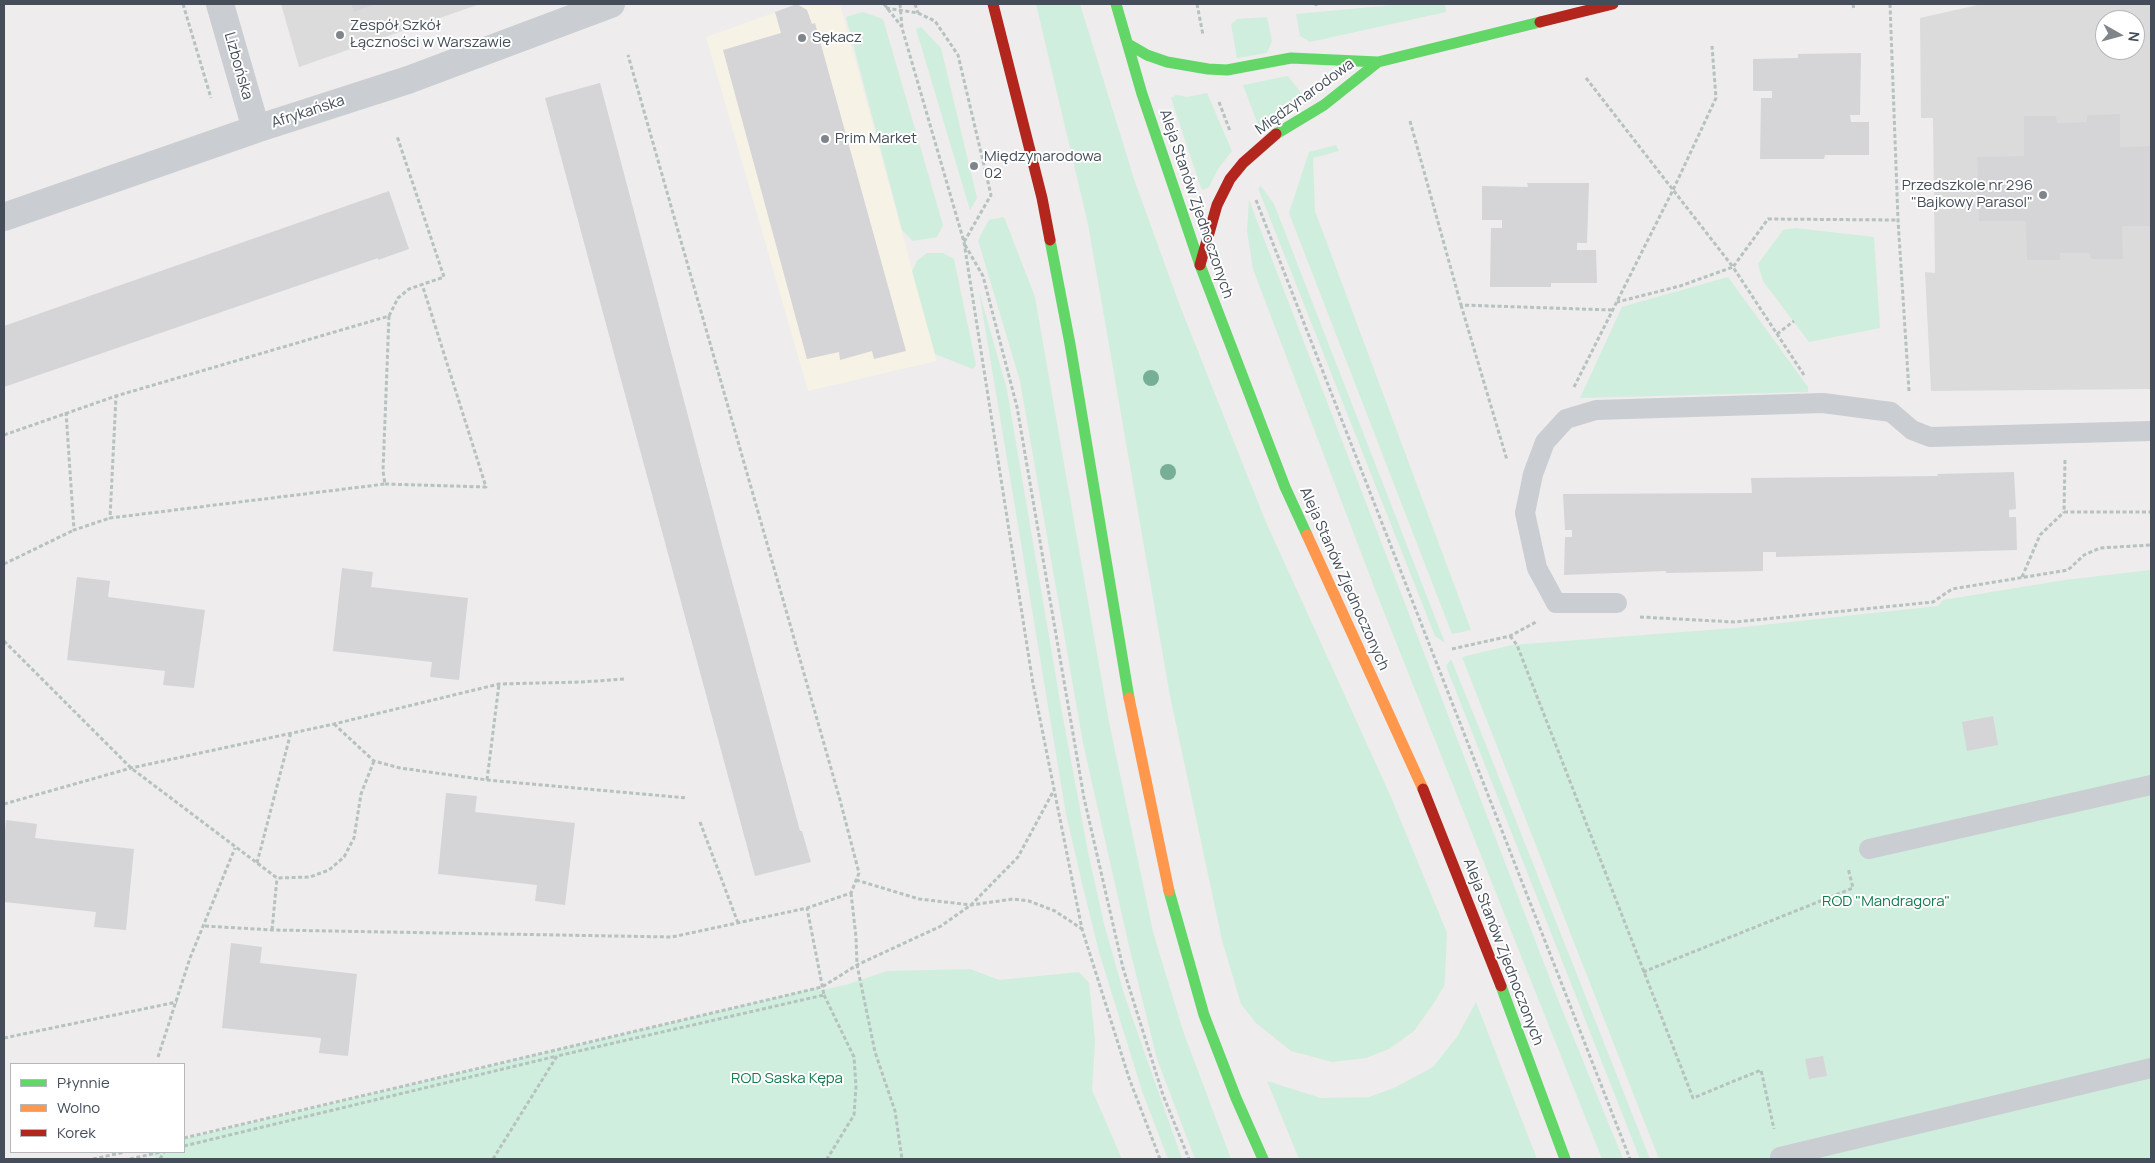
<!DOCTYPE html>
<html>
<head>
<meta charset="utf-8">
<style>
  body { margin:0 }
  #map { position:relative; width:2155px; height:1163px; overflow:hidden; background:#eeecec; font-family:Manrope,sans-serif }
  canvas { display:block }
  .frame { position:absolute; inset:0; border:5px solid #444d59; pointer-events:none }
  .legend { position:absolute; left:10px; top:1063px; width:175px; height:90px; box-sizing:border-box; background:#fff; border:1px solid #b4b8bd; margin:0; padding:6px 9px; list-style:none; font-size:15px; color:#444d59 }
  .legend li { display:flex; align-items:center; gap:10px; height:25px }
  .legend b { width:25px; border:1px solid #b4b8bd }
  .north { position:absolute; left:2095px; top:10px; width:50px; height:50px; box-sizing:border-box; background:#fff; border:1px solid #b4b8bd; border-radius:50%; rotate:97deg; font-size:14px; font-weight:700; line-height:20px; text-align:center; color:#444d59 }
  .north::after { content:''; display:block; margin:auto; width:18px; height:22px; background:#80858c; clip-path:polygon(50% 0,100% 100%,50% 72%,0 100%) }
</style>
</head>
<body>
<div id="map">
<canvas width="2155" height="1163"></canvas>
<div class="frame"></div>
<ul class="legend">
<li><b style="height:6px;background:#63d668"></b>Płynnie</li>
<li><b style="height:6px;background:#ff974d"></b>Wolno</li>
<li><b style="height:6px;background:#b3261e"></b>Korek</li>
</ul>
<div class="north">N</div>
</div>
<script>
const ctx = document.querySelector('canvas').getContext('2d');
ctx.lineJoin = 'round';
function fillPath(path, color) { ctx.fillStyle = color; ctx.fill(path, 'evenodd'); }
const shape = rows => new Path2D(rows.map(r => 'M' + r).join(''));
function stroke(path, color, width, dash) { ctx.strokeStyle = color; ctx.lineWidth = width; ctx.lineCap = dash ? 'butt' : 'round'; ctx.setLineDash(dash || []); ctx.stroke(path); }
function write(font, color, halo, rows, align = 'center') {
  ctx.font = font + ' Manrope,sans-serif'; ctx.lineWidth = 4; ctx.setLineDash([]); ctx.textBaseline = 'middle'; ctx.strokeStyle = halo; ctx.fillStyle = color; for (const [text, x, y, turn = 0] of rows) {
    ctx.save(); ctx.translate(x, y); ctx.rotate((+turn || 0) * Math.PI / 180); ctx.textAlign = isNaN(turn) ? turn : align; if (halo) ctx.strokeText(text, 0, 0); ctx.fillText(text, 0, 0); ctx.restore();
  }
}
fillPath(shape([
  [799,4,840,4,937,361,808,391,706,37]
]), '#f6f2e6');
fillPath(shape([
  [281,4,480,4,299,67],
  [1982,4,2151,4,2151,389,1931,391,1925,272,1935,273,1933,118,1921,118,1920,18],
  [2105,20,2135,20,2135,50,2105,50]
]), '#dcdbdc');
fillPath(shape([
  [1036,4,1080,4,1135,182,1180,306,1265,520,1391,797,1447,933,1445,976,1444,986,1434,1003,1414,1031,1389,1049,1366,1058,1332,1062,1291,1051,1256,1023,1241,1004,1222,940,1170,696,1088,224],
  [1405,4,1445,4,1446,12,1310,42,1300,36,1296,14],
  [863,12,883,19,943,225,937,237,913,241,902,230,846,17],
  [1267,17,1272,41,1267,53,1237,58,1231,24,1237,19],
  [921,27,941,48,977,198,970,210,916,29],
  [1288,76,1304,97,1278,112,1259,127,1243,85],
  [1207,93,1232,151,1218,169,1209,187,1203,190,1201,188,1171,98,1176,95,1187,97],
  [1336,145,1339,151,1313,158,1315,211,1471,630,1452,634,1289,213,1309,152],
  [1261,186,1274,204,1445,643,1435,636,1258,188],
  [1249,200,1557,997,1623,1159,1602,1159,1376,592,1253,269,1247,231],
  [1004,217,1035,297,1109,722,1153,932,1183,1031,1231,1159,1195,1159,1157,1059,1129,946,1083,743,1020,381,978,240,989,220],
  [1795,228,1874,237,1880,328,1809,342,1763,281,1758,264,1783,230],
  [927,253,943,253,954,259,976,365,973,369,935,354,912,271,917,261],
  [1728,277,1808,387,1808,392,1580,398,1622,307],
  [979,291,1007,390,1061,707,1088,852,1104,924,1124,994,1182,1159,1168,1159,1142,1091,1099,952,1082,883,1066,814],
  [2151,570,2151,1159,1659,1159,1462,657,1512,645,1735,628,1938,606,1943,600,2065,580],
  [1451,659,1484,740,1650,1159,1640,1159,1446,666],
  [970,969,999,980,1079,972,1089,983,1095,1040,1092,1090,1122,1159,158,1159,146,1152,184,1152,184,1139,817,988,818,991,849,984,887,971],
  [1476,1002,1537,1159,1299,1159,1267,1081,1321,1098,1369,1097,1394,1088,1433,1067,1457,1037]
]), '#d0eedd');
fillPath(shape([
  [351,4,376,4,354,12],
  [797,4,807,10,812,24,815,23,906,351,874,359,872,351,840,360,839,352,807,359,723,50,781,33,775,12],
  [1861,53,1860,115,1850,115,1851,122,1869,122,1869,155,1825,155,1824,159,1760,159,1761,98,1772,98,1772,91,1753,91,1753,59,1798,58,1798,54],
  [600,83,724,552,800,831,802,831,811,862,755,876,545,98],
  [2120,114,2120,147,2151,146,2151,226,2122,226,2123,259,2091,259,2090,253,2060,253,2060,260,2027,260,2026,221,1979,221,1977,157,2024,156,2024,116,2056,116,2057,123,2087,122,2087,115],
  [1527,183,1589,183,1587,243,1577,243,1577,250,1596,250,1597,283,1551,283,1551,287,1490,287,1491,228,1502,228,1502,220,1482,220,1482,186,1528,187],
  [389,191,409,249,378,260,378,258,4,387,4,326],
  [2014,472,2016,509,2009,510,2009,517,2016,517,2017,550,1776,557,1776,552,1763,552,1763,571,1666,573,1666,571,1564,575,1565,537,1572,537,1572,530,1565,530,1563,494,1752,493,1751,478,1938,476,1937,474],
  [342,568,373,572,371,587,468,598,459,680,430,677,432,662,333,651],
  [77,577,110,581,108,597,205,610,194,688,163,685,165,671,67,660],
  [1993,716,1998,745,1967,751,1962,722],
  [446,793,477,796,475,812,575,823,565,905,535,901,537,885,438,874],
  [6,820,37,824,35,838,134,849,126,930,94,927,96,912,4,902,4,842],
  [231,943,262,947,260,963,357,974,348,1056,319,1053,321,1038,222,1028],
  [1823,1056,1827,1076,1809,1079,1805,1059]
]), '#d5d4d7');
stroke(shape([
  [183,4,211,98],
  [884,4,902,27],
  [900,4,902,28,964,242,1033,684,1082,929,1129,1078,1160,1159],
  [915,4,918,13],
  [1197,4,1203,35],
  [1316,4,1316,6],
  [1853,4,1854,10],
  [1890,4,1898,220,1909,391],
  [886,8,918,13,935,21,958,55,991,195,964,242],
  [1586,78,1733,267,1680,286,1617,302],
  [1219,102,1230,131],
  [1410,121,1461,305,1612,310],
  [1256,200,1630,1159],
  [965,245,983,276,1017,407,1084,798,1123,968,1163,1095,1189,1159],
  [1461,305,1507,460],
  [389,316,398,298,409,289,444,277,397,136],
  [1777,334,1794,321],
  [1804,375,1733,267,1768,219,1898,220],
  [1574,387,1673,190,1716,98,1712,46],
  [66,412,74,530,110,518],
  [4,435,116,396,389,316,383,471,385,484,110,518,116,396],
  [2065,460,2064,512,2151,512],
  [385,484,486,487,422,284],
  [4,564,74,530],
  [2022,577,2040,535,2064,512],
  [1640,617,1735,622,1933,602,1952,589,2068,570,2084,555,2100,548,2151,545],
  [1510,636,1517,645,1693,1098,1761,1070,1774,1129],
  [4,641,131,768,277,878,310,877,329,870,344,857,354,838,361,794,374,761],
  [1452,649,1510,636,1536,622],
  [334,724,374,761,400,768,487,780,687,798],
  [487,780,499,684],
  [4,804,131,768,334,724,499,684,582,682,625,679],
  [700,822,738,923],
  [257,863,291,732],
  [856,880,919,899,971,905,1013,899,1029,901,1055,911,1082,929],
  [851,893,856,937,857,965,875,1052,895,1111,902,1159],
  [205,926,272,930,672,937,807,908,851,893,859,873,840,800,628,55],
  [272,930,277,878],
  [1643,972,1853,888,1848,868],
  [824,995,854,1057,856,1086,854,1115,827,1159],
  [4,1038,177,1002],
  [158,1057,190,958,235,848],
  [184,1138,822,987,857,965,941,926,971,905,1018,857,1054,790],
  [184,1146,557,1056],
  [93,1159,125,1152],
  [130,1159,161,1152],
  [160,1159,164,1152],
  [493,1159,557,1056,824,995,807,908]
]), '#b6c2c0', 3, [4, 2.5]);
stroke(shape([
  [1617,603,1556,603,1537,568,1525,513,1533,474,1545,442,1566,419,1596,410,1823,403,1891,412,1912,430,1930,437,2151,431],
  [1869,849,2151,785],
  [1780,1157,2151,1068]
]), '#cacdd1', 20);
stroke(shape([
  [220,4,256,129],
  [4,217,256,129,408,80,611,4]
]), '#cacdd1', 28);
stroke(shape([
  [1116,4,1142,94,1200,265,1285,487,1307,535],
  [1128,44,1147,55,1167,62,1208,69,1227,70,1291,58,1378,62,1540,22],
  [1276,134,1324,105,1378,62],
  [1050,240,1070,344,1129,698],
  [1169,891,1204,1015,1236,1098,1263,1159],
  [1501,986,1565,1159]
]), '#63d668', 11);
stroke(shape([
  [1307,535,1423,789],
  [1129,698,1169,891]
]), '#ff974d', 11);
stroke(shape([
  [993,4,1042,198,1050,240],
  [1540,22,1613,4],
  [1200,265,1217,205,1230,179,1243,163,1276,134],
  [1423,789,1501,986]
]), '#b3261e', 11);
ctx.fillStyle = '#76ae96';
for (const [x, y] of [
  [1151,378],
  [1168,472]
]) { ctx.beginPath(); ctx.arc(x, y, 8, 0, 2 * Math.PI); ctx.fill(); }
for (const [x, y, r, color] of [
  [340,35,5,"#80858c"],
  [802,38,5,"#80858c"],
  [825,139,5,"#80858c"],
  [974,166,5,"#80858c"],
  [2043,195,5,"#80858c"]
]) { const dot = new Path2D(); dot.arc(x, y, r, 0, 2 * Math.PI); ctx.fillStyle = color; ctx.fill(dot); stroke(dot, '#fff', 2); }
write('15px', '#444d59', '#fff', [
  ["Zespół Szkół",350,26],
  ["Łączności w Warszawie",350,43],
  ["Sękacz",812,38],
  ["Prim Market",835,139],
  ["Międzynarodowa",984,157],
  ["02",984,174],
  ["Przedszkole nr 296",2033,186,"right"],
  ["\"Bajkowy Parasol\"",2033,203,"right"]
], 'left');
write('15px', '#444d59', '#fff', [
  ["Lizbońska",238,66,74],
  ["Międzynarodowa",1305,97,-36],
  ["Afrykańska",308,112,-18],
  ["Aleja Stanów Zjednoczonych",1196,204,71],
  ["Aleja Stanów Zjednoczonych",1344,579,66],
  ["Aleja Stanów Zjednoczonych",1503,952,69]
]);
write('15px', '#147b50', '#fff', [
  ["ROD \"Mandragora\"",1886,902],
  ["ROD Saska Kępa",787,1079]
]);
</script>
</body>
</html>
